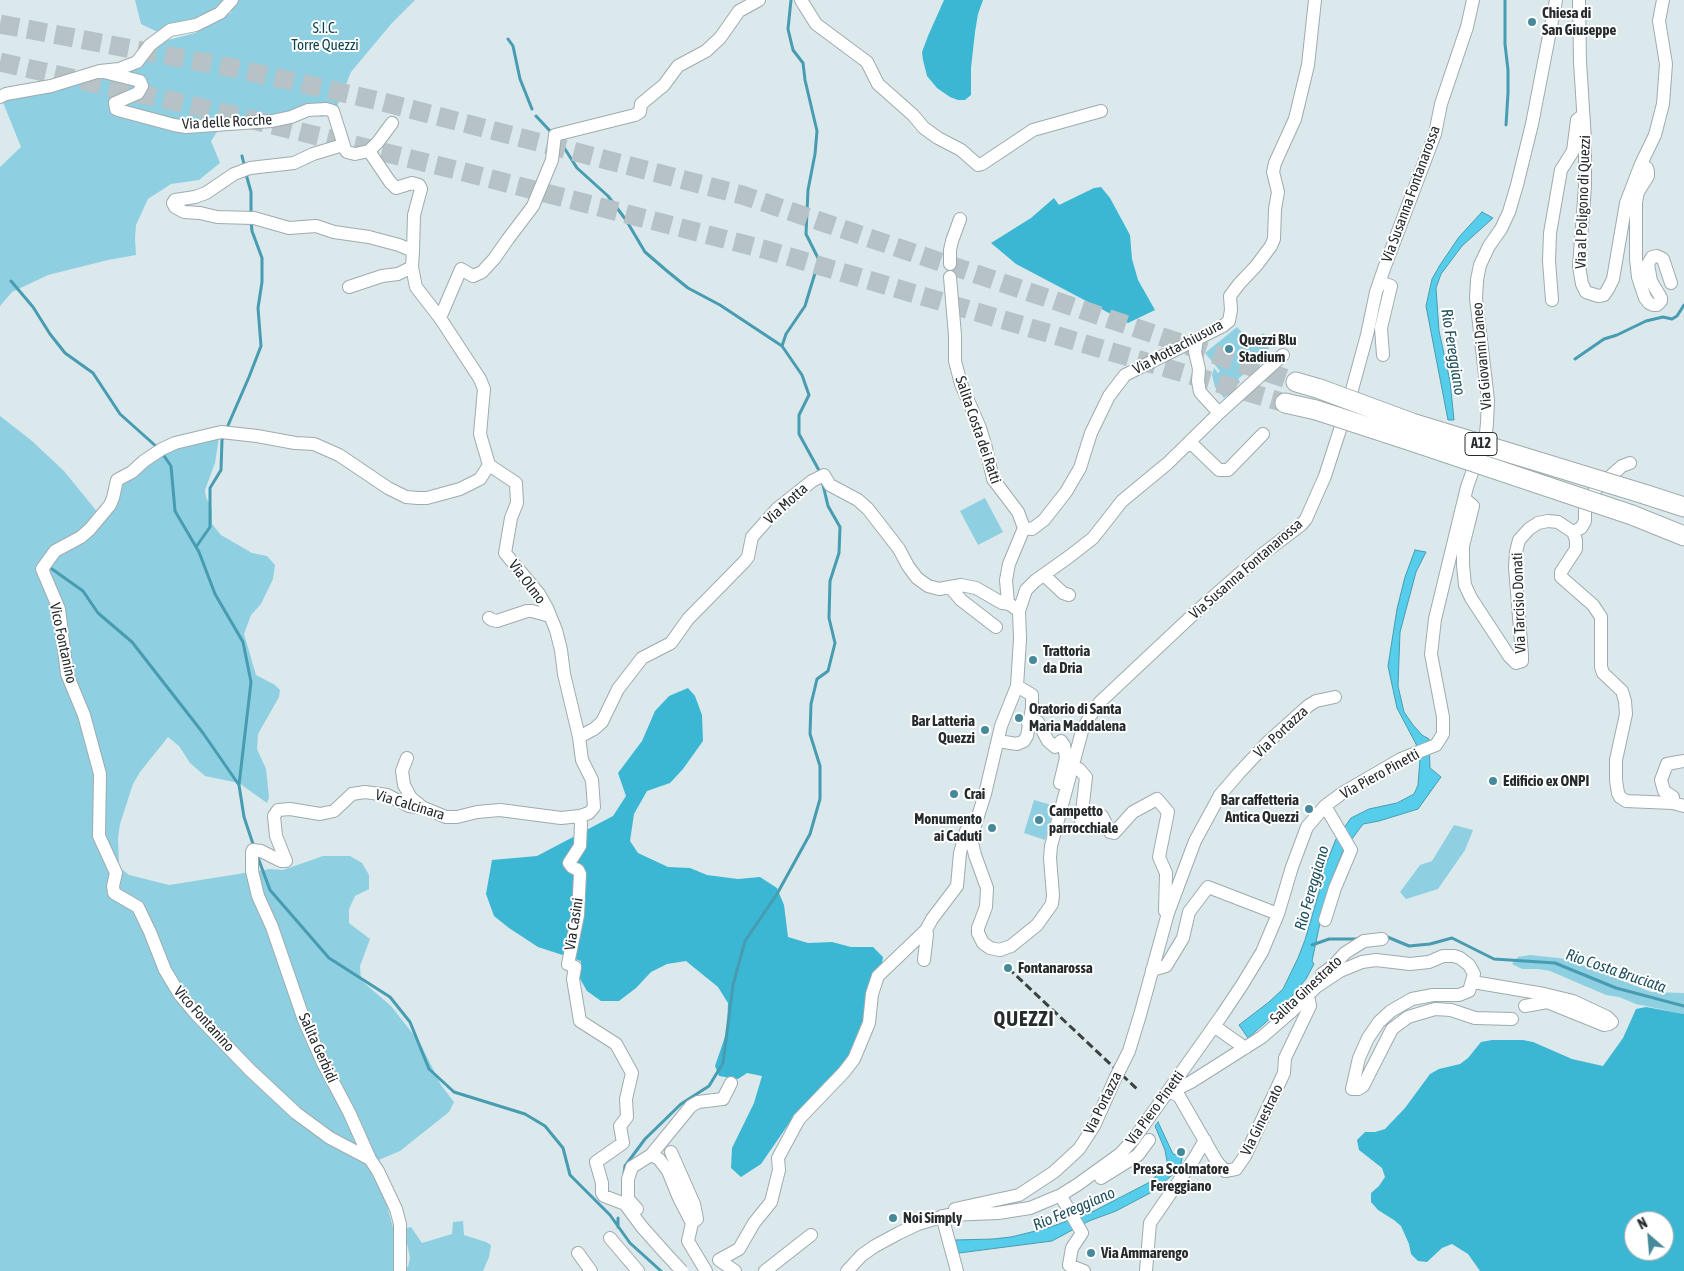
<!DOCTYPE html>
<html>
<head>
<meta charset="utf-8">
<style>
  body { margin:0 }
  #map { position:relative; width:1684px; height:1271px; overflow:hidden; background:#dbe8ec; font-family:"Asap Condensed",sans-serif }
  canvas { display:block }
  .north { position:absolute; left:1624px; top:1211px; width:50px; height:50px; box-sizing:border-box; background:#fff; border:1px solid #a8aaab; border-radius:50%; rotate:333deg; font-size:14px; font-weight:700; line-height:20px; text-align:center; color:#262b2d }
  .north::after { content:''; display:block; margin:auto; width:18px; height:22px; background:#468999; clip-path:polygon(50% 0,100% 100%,50% 72%,0 100%) }
</style>
</head>
<body>
<div id="map">
<canvas width="1684" height="1271"></canvas>
<div class="north">N</div>
</div>
<script>
const ctx = document.querySelector('canvas').getContext('2d');
ctx.lineJoin = 'round';
function fillPath(path, color) { ctx.fillStyle = color; ctx.fill(path, 'evenodd'); }
const shape = rows => new Path2D(rows.map(r => 'M' + r).join(''));
function stroke(path, color, width, dash) { ctx.strokeStyle = color; ctx.lineWidth = width; ctx.lineCap = dash ? 'butt' : 'round'; ctx.setLineDash(dash || []); ctx.stroke(path); }
function write(font, color, halo, rows, align = 'center') {
  ctx.font = font + ' "Asap Condensed",sans-serif'; ctx.lineWidth = 4; ctx.setLineDash([]); ctx.textBaseline = 'middle'; ctx.strokeStyle = halo; ctx.fillStyle = color; for (const [text, x, y, turn = 0] of rows) {
    ctx.save(); ctx.translate(x, y); ctx.rotate((+turn || 0) * Math.PI / 180); ctx.textAlign = isNaN(turn) ? turn : align; if (halo) ctx.strokeText(text, 0, 0); ctx.fillText(text, 0, 0); ctx.restore();
  }
}
fillPath(shape([
  [135,0,415,0,392,23,351,72,334,114,321,117,314,114,219,129,211,141,220,163,199,180,171,184,148,199,136,225,135,238,136,255,108,260,48,275,12,292,0,306,0,167,21,147,2,100,89,79,128,71,153,47,168,40,195,33,232,12,227,9,164,35,141,24],
  [1237,327,1253,344,1263,333,1272,341,1267,343,1269,347,1266,356,1238,379,1240,382,1224,398,1215,387,1212,375,1214,368,1218,373,1220,371,1205,353],
  [0,416,32,441,64,471,103,519,123,480,177,446,219,437,215,463,205,490,206,497,212,510,212,524,221,535,252,553,267,556,275,565,273,579,261,604,251,615,244,634,256,675,275,685,280,690,279,697,258,734,257,749,266,769,269,797,267,803,239,783,205,776,190,763,179,746,168,737,140,772,133,784,120,824,118,838,119,867,129,875,169,885,270,869,283,870,323,856,350,856,362,863,369,875,369,889,355,896,349,909,349,923,370,939,360,966,361,980,391,1006,420,1043,441,1085,454,1102,449,1112,400,1151,367,1165,385,1198,394,1231,393,1271,0,1271],
  [985,498,1003,532,978,545,960,511],
  [1034,800,1055,806,1045,840,1024,833],
  [1454,825,1473,830,1465,850,1438,889,1406,899,1400,892,1420,865,1432,861],
  [1530,955,1567,959,1651,992,1684,993,1684,1014,1636,1004,1619,997,1606,995,1550,971,1538,969,1522,969,1512,964,1518,957],
  [463,1221,464,1235,486,1242,491,1245,489,1257,483,1271,403,1271,403,1266,408,1267,410,1258,404,1229,411,1227,422,1243,452,1234,453,1222]
]), '#8ed0e2');
fillPath(shape([
  [944,0,983,0,978,14,975,32,971,68,971,95,965,100,958,100,950,97,937,88,927,76,923,60,922,52,928,36],
  [1101,187,1110,198,1130,235,1132,259,1138,280,1155,310,1128,323,1016,264,991,243,1031,218,1054,198,1059,205,1094,188],
  [688,688,695,696,702,715,703,741,683,769,670,783,647,791,634,814,630,841,638,853,668,867,690,868,707,875,738,879,760,877,777,888,784,905,788,937,808,943,832,942,851,947,873,947,883,957,880,977,859,1038,848,1062,825,1082,792,1119,761,1164,741,1177,731,1168,732,1148,754,1103,762,1076,747,1073,738,1079,719,1076,715,1066,727,1031,728,1003,718,987,686,961,667,964,651,972,636,988,619,1001,601,1001,587,991,579,977,581,961,538,947,509,928,494,916,486,894,492,860,537,856,613,816,626,796,618,773,642,741,655,711,669,696],
  [1646,1007,1684,1014,1684,1271,1480,1271,1468,1254,1452,1244,1442,1248,1427,1262,1418,1261,1411,1254,1409,1244,1401,1226,1394,1220,1378,1210,1371,1202,1371,1193,1379,1186,1385,1177,1382,1168,1359,1150,1357,1140,1365,1132,1375,1132,1385,1129,1405,1108,1430,1074,1439,1069,1460,1064,1468,1058,1481,1042,1492,1040,1523,1040,1533,1042,1572,1059,1603,1066,1623,1038,1636,1009],
  [1634,1221,1664,1221,1664,1251,1634,1251]
]), '#3bb7d4');
const water = shape([
  [1482,212,1493,218,1462,246,1441,274,1436,288,1439,331,1450,381,1454,420,1448,420,1426,306,1432,279,1440,265,1459,237,1482,212],
  [1415,550,1426,552,1416,572,1400,632,1398,686,1404,712,1413,725,1422,735,1429,739,1430,768,1441,777,1418,809,1379,821,1363,824,1343,851,1330,884,1320,923,1312,961,1314,964,1306,979,1282,1008,1248,1038,1239,1025,1269,1002,1283,989,1298,958,1305,940,1319,892,1319,882,1336,839,1351,818,1369,809,1397,803,1414,794,1418,785,1420,759,1416,744,1397,708,1388,666,1397,609,1405,577,1415,550],
  [1158,1122,1173,1154,1177,1155,1183,1153,1181,1164,1176,1172,1152,1192,1116,1211,1089,1221,1052,1241,959,1253,955,1240,993,1239,1011,1237,1048,1228,1094,1211,1148,1183,1163,1170,1167,1161,1165,1150,1155,1126,1158,1122]
]);
fillPath(water, '#56cdea');
stroke(water, '#489cb1', 1);
stroke(shape([
  [791,0,788,29,793,50,803,63,805,80,817,131,815,154,808,190,806,234,819,260,805,306,786,334,782,346,802,375,809,395,799,415,799,434,821,474],
  [1505,0,1505,44,1508,70,1508,93,1506,125],
  [508,39,513,46,520,79,532,109],
  [536,116,551,132],
  [558,138,577,168,608,196,626,220,645,252,667,271,688,288,720,305,782,346],
  [242,156,245,168],
  [246,174,251,192,251,215],
  [11,281,33,307,50,334,65,353,93,373,120,414,158,448],
  [1575,359,1604,339,1617,335,1646,321,1663,317,1672,319,1677,316,1684,305],
  [226,430,249,377,261,346,258,308,262,282,262,258,252,231,251,221],
  [162,453,171,466,175,511,199,552,215,594,243,642,251,682,239,785],
  [196,547,210,527,210,488,221,470,222,440,224,436],
  [52,569,83,591,98,613,132,642,203,733,239,785,244,817,254,847],
  [257,855,270,890,329,958,390,997,410,1022,429,1069,454,1092,525,1114,545,1126,563,1148,570,1175,610,1215,630,1243,661,1271],
  [1385,936,1409,946,1430,944,1452,938,1494,959,1555,963,1616,988,1684,1006],
  [1312,945,1329,939,1357,939],
  [624,1173,625,1166,645,1139,681,1104,709,1086,723,1063,733,985,745,941,777,894,810,834,820,799,820,766,810,734,811,704,817,679,828,671,835,643,829,618,830,581,839,553,840,527,828,506,823,485],
  [618,1227,618,1218]
]), '#489cb1', 3);
stroke(shape([
  [0,24,238,69,383,102,742,195,1296,382],
  [0,62,212,110,460,171,763,249,1285,403]
]), '#b7c2c6', 19, [19, 9]);
const minor = shape([
  [801,0,816,24,867,62,878,84,913,115,924,128,938,138,961,150,978,165,982,164,1033,130,1101,111],
  [1579,0,1580,62,1585,140,1585,186,1579,266,1582,284,1586,292,1598,296,1604,295,1608,289,1613,279,1626,203,1641,164,1655,135,1663,104,1666,64,1659,21,1663,0],
  [100,71,140,81,142,86,138,93,115,103,116,109,118,110,174,125,186,127,272,121,291,117,308,110,326,109,333,111,345,149,347,152,355,154,369,151,378,142,392,123],
  [0,97,6,94,51,86,100,71,119,69,137,62,150,45,170,30,196,25,220,13,232,0],
  [343,145,313,154,294,163,250,168,234,174,206,193,195,197,175,200,173,203,175,207,184,212,200,213,217,217,254,218,289,228,316,226,334,232,369,237,399,245,413,251],
  [369,151,390,182,396,188,412,183,419,185,421,189,414,215,413,251,412,267,416,287,440,318,480,379,484,389,480,434,489,465,516,483,517,503,511,518,505,553,539,594,547,608,556,630,561,650,564,674,579,737,582,760,592,780,594,807,589,813,580,816,581,824,580,846,569,863,572,867,578,870,580,874,578,915,568,964,575,967,573,979,580,1021,616,1044,632,1073,626,1099,627,1117,620,1126,623,1143,596,1162,602,1183,602,1193,604,1196,625,1204,642,1227,667,1255],
  [1641,164,1647,168,1648,172,1648,176,1638,192,1636,202,1636,259,1638,277,1645,298,1649,303,1653,305,1657,305,1661,301,1661,298,1651,281,1648,264,1652,257,1657,256,1663,259,1671,283],
  [950,264,950,250,952,241,960,219],
  [950,277,955,335,955,361,961,384,980,428,985,444,993,479,1018,512,1024,528,1009,564,1006,580,1008,603,1019,611,1020,639,1017,686,1001,726,985,794,973,832,972,843,975,855,987,888,986,907,978,928,978,933,983,943,990,948,1000,950,1011,946,1037,925,1052,904,1053,895,1050,858,1051,846,1082,731,1090,716,1100,702,1198,610,1260,556,1301,525,1306,519,1325,476,1347,408,1367,335,1376,292,1385,266,1435,134,1441,104,1467,27,1473,0],
  [1380,282,1391,286,1381,328,1383,355],
  [349,287,382,276,398,274,412,267],
  [1552,300,1549,261,1550,233,1561,170,1573,151,1577,120,1582,116],
  [440,318,461,269,473,276,482,272,494,259,508,239,533,206,552,160,555,135,635,115,640,112,641,104,664,85,678,66,706,51,720,38,739,11,759,0],
  [1197,339,1195,352,1199,369,1198,381,1200,392,1219,413],
  [1190,442,1219,470,1228,470,1263,434],
  [1465,499,1473,506,1463,546,1463,565,1465,585,1471,598,1509,656,1516,663,1522,661,1522,655,1515,567,1516,552,1519,540,1529,529,1538,523,1548,521,1558,522,1573,532,1576,540,1576,549,1561,572,1561,577,1593,605,1601,617,1601,667,1603,673,1622,691,1625,701,1626,714,1616,760,1616,780,1618,793,1620,797,1626,801,1673,803,1684,806],
  [1024,528,1032,529,1044,520,1066,492,1080,468,1091,433,1109,396,1125,375,1223,326,1229,321,1231,310,1230,296,1239,284,1256,266,1271,246,1274,239,1275,209,1278,192,1273,172,1275,163,1295,119,1308,65,1315,0],
  [1573,532,1581,528,1585,521,1585,506,1596,489,1622,466,1630,463],
  [1044,575,1063,593,1069,595],
  [950,587,961,600,996,627],
  [1019,611,1026,590,1035,581,1070,556,1093,538,1122,501,1168,463,1219,413,1283,355],
  [489,618,492,620,497,621,527,611,532,611,550,616],
  [1028,723,1034,721,1038,722,1048,741,1055,747,1061,741,1064,745,1066,758,1060,783],
  [579,737,594,729,602,722,618,689,642,658,671,643,688,619,744,562,748,557,752,537,777,509,812,481,824,475,830,485,858,500,868,509,899,549,908,566,917,578,928,586,939,589,961,585,976,588,1002,603,1010,604],
  [998,741,1017,744,1024,741,1027,736,1032,708,1032,695,1017,686],
  [407,758,402,771,404,785,411,798,422,807],
  [1074,767,1079,769,1086,777,1081,821,1083,824,1102,816,1110,832,1114,833,1133,812,1157,799,1168,812,1159,857,1166,873,1165,911],
  [1673,803,1673,797,1664,791,1661,780,1667,764,1684,761],
  [1325,806,1351,850,1335,888,1325,920],
  [924,960,927,934,926,930],
  [1152,970,1166,966,1183,938,1189,912,1208,887,1278,914],
  [1322,974,1333,966,1345,953,1364,941,1382,939],
  [1473,982,1544,994,1573,1001,1607,1017,1612,1022,1609,1024,1604,1025,1547,1002,1525,1006],
  [1214,1026,1245,1048],
  [1121,1067,1129,1051,1140,1015,1168,913,1195,841,1220,795,1239,773,1267,743,1308,706,1316,701,1335,697],
  [1168,1091,1181,1087,1191,1082,1262,1037,1292,1011,1316,987,1340,971,1362,962,1376,960,1410,964,1429,962,1443,956,1454,956,1460,958,1469,965,1474,974,1469,991,1459,995,1433,995,1412,999,1391,1011,1379,1022,1368,1038,1359,1058,1352,1089,1358,1089,1363,1086,1392,1029,1408,1017,1435,1009,1451,1010,1475,1018,1512,1019],
  [1168,1091,1179,1096,1217,1162,1225,1171,1236,1169,1245,1156,1284,1073,1285,1058,1310,1006,1308,995],
  [651,1155,691,1106,698,1102,723,1099,731,1083],
  [370,1159,330,1138,296,1113,250,1070,196,1014,180,995,165,970,150,932,138,907,114,893,113,886,116,873,99,836,100,774,84,715,67,674,59,609,42,569,55,551,81,537,90,529,110,505,113,498,117,480,132,472,144,461,162,449,175,443,221,432,257,436,295,443,314,444,339,455,388,488,406,497,418,498,427,498,460,489,480,479,489,465],
  [1101,1178,1138,1155,1149,1140],
  [1062,1198,1082,1233,1072,1248,1069,1265],
  [637,1209,628,1199,628,1179,632,1167,651,1155,659,1159,668,1171,679,1198,692,1223,697,1219,694,1204,671,1152],
  [955,1209,1019,1195,1054,1172,1079,1149,1094,1126,1115,1079],
  [942,1216,957,1271],
  [692,1223,688,1241,706,1271],
  [610,1238,638,1271],
  [578,1253,591,1271],
  [1069,1265,1084,1271],
  [400,1271,400,1224,396,1209,378,1171,370,1159,349,1112,323,1063,304,1020,272,927,258,896,252,871,252,852,253,850,261,851,281,861,286,861,276,836,274,816,278,810,290,809,320,814,334,811,352,794,365,792,387,795,409,806,424,808,446,817,457,817,477,812,500,810,561,818,580,816],
  [735,1271,719,1260,739,1249,754,1223,771,1202,779,1170,778,1158,799,1119,844,1072,854,1059,869,1023,872,994,878,976,926,930,932,919,957,886,960,853,966,831,970,826],
  [765,1271,811,1235],
  [847,1271,862,1255,875,1246,899,1233,918,1224,948,1215,998,1213,1030,1208,1061,1195,1077,1185,1120,1154,1134,1139,1222,1015,1242,985,1262,952,1278,914,1292,867,1307,827,1325,806,1341,794,1401,759,1436,745,1443,734,1443,717,1431,654,1435,619,1467,487,1486,433,1487,423,1488,400,1476,298,1477,280,1480,265,1489,246,1501,229,1509,212,1517,185,1532,124,1556,0],
  [1146,1271,1150,1223,1194,1159,1205,1140]
]);
const highway = shape([
  [1296,382,1320,389],
  [1285,403,1316,410],
  [1644,494,1684,507],
  [1632,515,1684,536]
]);
stroke(minor, '#9eabaf', 14);
stroke(highway, '#9eabaf', 21);
stroke(minor, '#fff', 12);
stroke(highway, '#fff', 19);
stroke(shape([
  [1008,968,1138,1090]
]), '#3b4143', 3, [8, 4]);
const minorBridge = shape([
  [1115,1079,1121,1067],
  [667,1255,682,1271]
]);
const highwayBridge = shape([
  [1320,389,1412,423,1644,494],
  [1316,410,1408,440,1632,515]
]);
stroke(minorBridge, '#9eabaf', 14, []);
stroke(highwayBridge, '#9eabaf', 21, []);
stroke(minorBridge, '#fff', 12);
stroke(highwayBridge, '#fff', 19);
for (const [x, y, r, color] of [
  [1532,22,5,"#468999"],
  [1229,349,5,"#468999"],
  [1033,660,5,"#468999"],
  [1019,718,5,"#468999"],
  [985,730,5,"#468999"],
  [1493,781,5,"#468999"],
  [954,794,5,"#468999"],
  [1309,809,5,"#468999"],
  [1039,820,5,"#468999"],
  [992,828,5,"#468999"],
  [1008,968,5,"#468999"],
  [1181,1152,5,"#468999"],
  [893,1218,5,"#468999"],
  [1091,1253,5,"#468999"]
]) { const dot = new Path2D(); dot.arc(x, y, r, 0, 2 * Math.PI); ctx.fillStyle = color; ctx.fill(dot); stroke(dot, '#fff', 2); }
for (const [x, y, w] of [
  [1481,444,32]
]) { const box = new Path2D(); box.roundRect(x - w / 2, y - 11.5, w, 23, 4); ctx.fillStyle = '#fff'; ctx.fill(box); stroke(box, '#262b2d', 1); }
write('bold 14px', '#262b2d', null, [
  ["A12",1481,444]
]);
write('bold 15px', '#262b2d', '#fff', [
  ["Chiesa di",1542,13],
  ["San Giuseppe",1542,30],
  ["Quezzi Blu",1239,340],
  ["Stadium",1239,357],
  ["Trattoria",1043,651],
  ["da Dria",1043,668],
  ["Oratorio di Santa",1029,709],
  ["Maria Maddalena",1029,726],
  ["Bar Latteria",975,721,"right"],
  ["Quezzi",975,738,"right"],
  ["Edificio ex ONPI",1503,781],
  ["Crai",964,794],
  ["Bar caffetteria",1299,800,"right"],
  ["Antica Quezzi",1299,817,"right"],
  ["Campetto",1049,811],
  ["parrocchiale",1049,828],
  ["Monumento",982,819,"right"],
  ["ai Caduti",982,836,"right"],
  ["Fontanarossa",1018,968],
  ["Presa Scolmatore",1181,1169,"center"],
  ["Fereggiano",1181,1186,"center"],
  ["Noi Simply",903,1218],
  ["Via Ammarengo",1101,1253]
], 'left');
write('15px', '#124652', '#fff', [
  ["S.I.C.",325,28],
  ["Torre Quezzi",325,45]
]);
write('15px', '#262b2d', '#fff', [
  ["Via delle Rocche",227,122,-3],
  ["Via Susanna Fontanarossa",1411,194,-70],
  ["Via al Poligono di Quezzi",1583,202,-88],
  ["Via Mottachiusura",1178,347,-28],
  ["Via Giovanni Daneo",1482,356,-95],
  ["Salita Costa dei Ratti",978,430,71],
  ["Via Motta",786,504,-42],
  ["Via Susanna Fontanarossa",1246,569,-41],
  ["Via Olmo",527,582,53],
  ["Via Tarcisio Donati",1519,603,-92],
  ["Vico Fontanino",63,643,78],
  ["Via Portazza",1281,732,-43],
  ["Via Piero Pinetti",1380,774,-29],
  ["Via Calcinara",410,805,17],
  ["Via Casini",574,924,-81],
  ["Salita Ginestrato",1306,990,-43],
  ["Vico Fontanino",204,1019,48],
  ["Salita Gerbidi",318,1048,66],
  ["Via Portazza",1103,1103,-64],
  ["Via Piero Pinetti",1155,1108,-54],
  ["Via Ginestrato",1262,1120,-64]
]);
write('italic 16px', '#1f515e', '#fff', [
  ["Rio Fereggiano",1453,352,81],
  ["Rio Fereggiano",1312,888,-74],
  ["Rio Costa Bruciata",1616,971,19],
  ["Rio Fereggiano",1074,1209,-23]
]);
ctx.letterSpacing = '1px';
write('bold 20px', '#262b2d', '#fff', [
  ["QUEZZI",1024,1020]
]);
ctx.letterSpacing = '0px';
</script>
</body>
</html>
